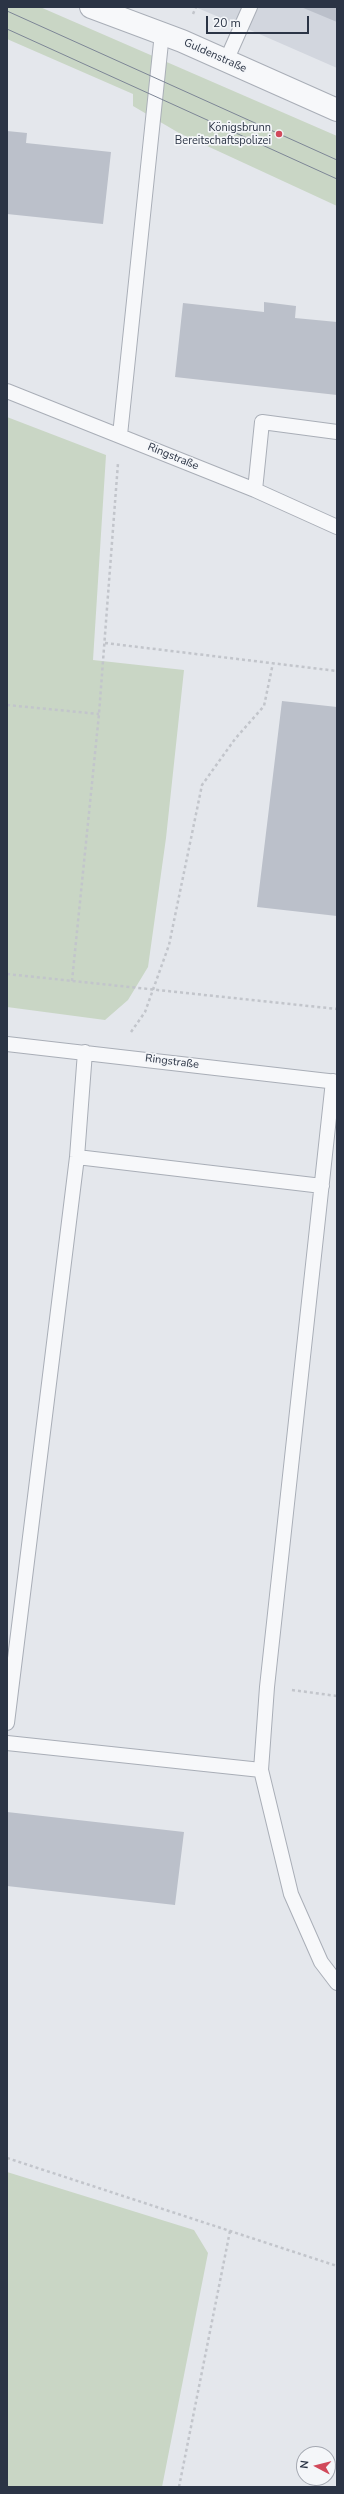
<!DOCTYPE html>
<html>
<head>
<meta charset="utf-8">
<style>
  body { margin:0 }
  #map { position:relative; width:344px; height:2494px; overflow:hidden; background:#e4e7ec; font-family:"Nunito Sans",sans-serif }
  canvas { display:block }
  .frame { position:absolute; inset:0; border:8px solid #2b3445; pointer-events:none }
  .north { position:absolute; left:296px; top:2446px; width:40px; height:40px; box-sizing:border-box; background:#f4f6f9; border:1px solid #a4a8b1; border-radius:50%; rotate:277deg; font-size:11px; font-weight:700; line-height:16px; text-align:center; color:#2b3445 }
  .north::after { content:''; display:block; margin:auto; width:14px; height:18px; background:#d1495b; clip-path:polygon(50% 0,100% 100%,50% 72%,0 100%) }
  .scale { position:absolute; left:206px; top:16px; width:103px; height:18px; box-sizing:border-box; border:2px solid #2b3445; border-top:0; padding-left:5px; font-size:12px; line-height:14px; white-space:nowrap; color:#2b3445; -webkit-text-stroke:3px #f4f6f9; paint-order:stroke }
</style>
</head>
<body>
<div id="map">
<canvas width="344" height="2494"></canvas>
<div class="frame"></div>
<div class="north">N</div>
<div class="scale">20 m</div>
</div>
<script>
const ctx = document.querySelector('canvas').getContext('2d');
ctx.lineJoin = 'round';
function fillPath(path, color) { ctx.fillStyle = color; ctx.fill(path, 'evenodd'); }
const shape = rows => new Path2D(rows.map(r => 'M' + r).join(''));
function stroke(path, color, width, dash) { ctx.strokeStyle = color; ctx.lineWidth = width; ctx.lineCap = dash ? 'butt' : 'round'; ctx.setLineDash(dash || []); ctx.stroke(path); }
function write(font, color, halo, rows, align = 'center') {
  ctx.font = font + ' "Nunito Sans",sans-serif'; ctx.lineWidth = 3.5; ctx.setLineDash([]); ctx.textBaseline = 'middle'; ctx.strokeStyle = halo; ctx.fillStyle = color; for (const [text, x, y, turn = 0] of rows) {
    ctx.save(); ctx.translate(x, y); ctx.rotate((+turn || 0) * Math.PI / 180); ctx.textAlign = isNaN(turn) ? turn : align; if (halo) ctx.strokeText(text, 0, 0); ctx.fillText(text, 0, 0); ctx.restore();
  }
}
fillPath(shape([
  [195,7,337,7,337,68,257,33]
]), '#d2d6de');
fillPath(shape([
  [7,7,40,7,337,136,337,206,179,133,133,106,133,94,7,39],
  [7,417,106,455,93,660,184,670,166,838,148,967,128,1000,105,1020,7,1007],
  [7,2172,194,2230,208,2253,162,2487,7,2487]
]), '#c9d6c5');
fillPath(shape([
  [301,7,337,7,337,22],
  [7,131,27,133,26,143,111,152,103,224,7,214],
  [264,302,296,306,295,318,337,322,337,395,175,377,183,303,264,312],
  [282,701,337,707,337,916,257,907],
  [7,1812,184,1832,175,1905,7,1886]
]), '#bbc0ca');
const lane = shape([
  [226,61,250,7],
  [7,391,255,490,337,527],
  [120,435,162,33],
  [255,490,262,422,337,432],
  [7,1044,337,1082],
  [333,1081,267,1687,261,1770,291,1894,321,1962,337,1983],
  [77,1157,322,1186],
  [7,1723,77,1157,85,1052],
  [7,1743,261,1770]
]);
const street = shape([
  [91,7,182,41,337,110]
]);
stroke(lane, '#a9aeb7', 16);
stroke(street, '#a9aeb7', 24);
stroke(shape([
  [193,14,196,7],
  [105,643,337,671],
  [7,705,99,714],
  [7,974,337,1009],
  [72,981,99,714,118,463],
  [131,1032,145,1012,169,945,202,785,235,739,264,706,273,663],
  [292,1690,337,1696],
  [7,2158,337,2266],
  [179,2487,230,2231]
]), '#c2c5cb', 2.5, [3, 3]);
stroke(lane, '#f7f8fa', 14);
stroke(street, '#f7f8fa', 22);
stroke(shape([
  [7,11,337,160],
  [7,29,337,179]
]), '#7d8696', 1);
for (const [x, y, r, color] of [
  [279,134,4,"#d1495b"]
]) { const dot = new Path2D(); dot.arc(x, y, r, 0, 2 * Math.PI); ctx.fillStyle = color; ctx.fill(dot); stroke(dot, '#f4f6f9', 1.5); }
write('11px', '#2b3445', '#f4f6f9', [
  ["Guldenstraße",215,56,24],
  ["Ringstraße",173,457,22],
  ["Ringstraße",172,1062,7]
]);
write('11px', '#2b3445', '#f4f6f9', [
  ["Königsbrunn",271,128],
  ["Bereitschaftspolizei",271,141]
], 'right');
</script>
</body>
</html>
